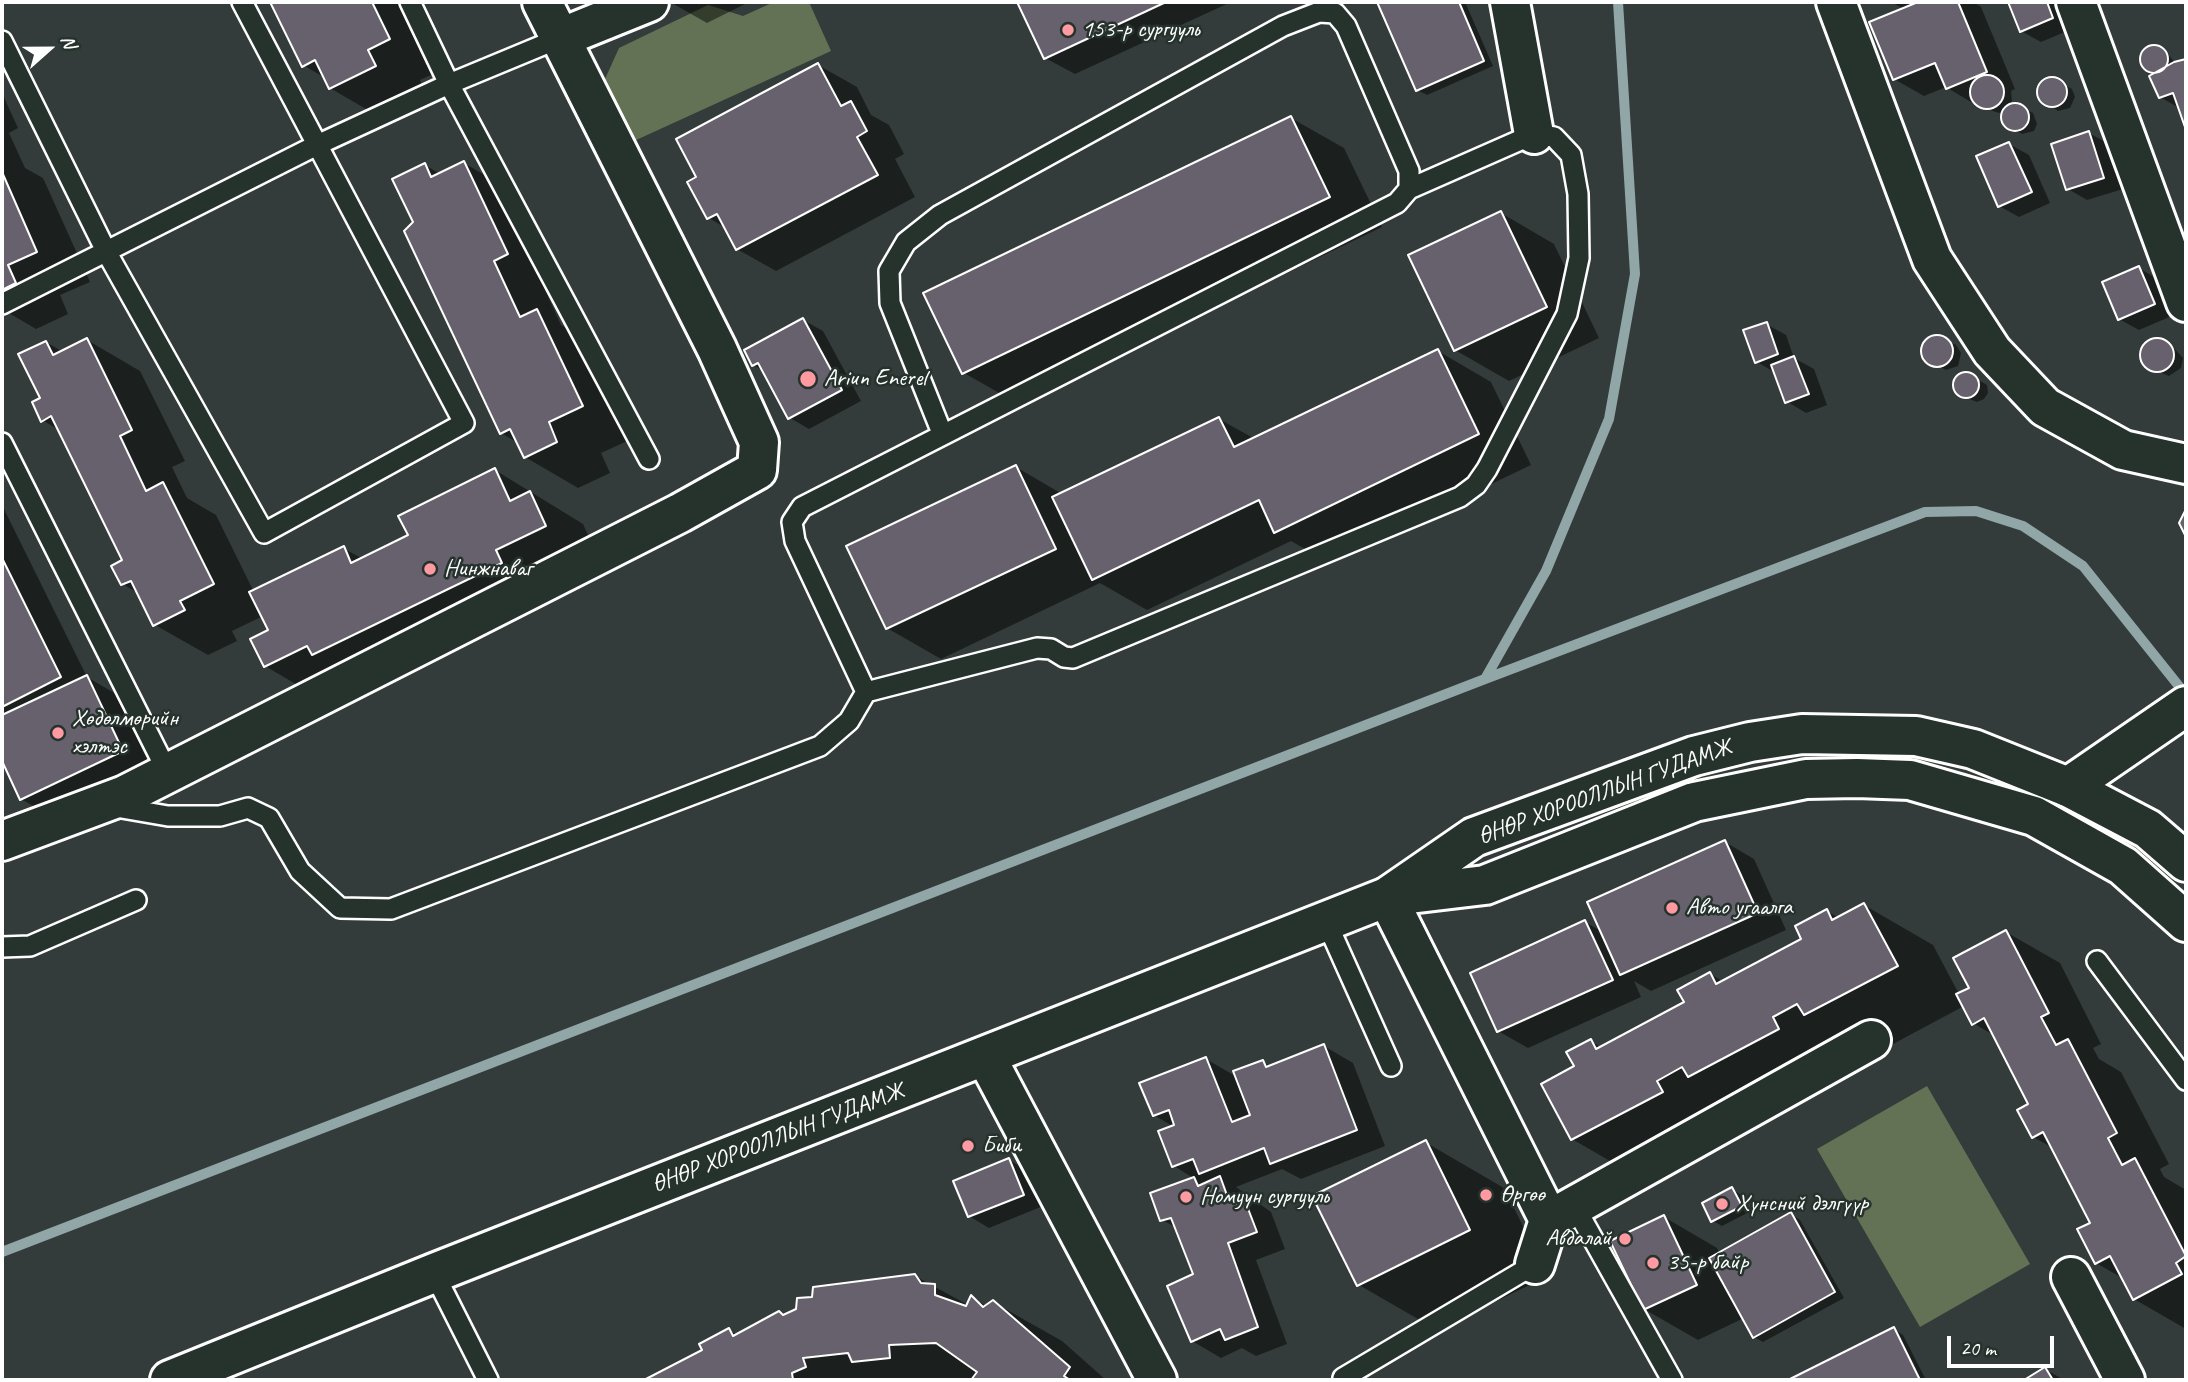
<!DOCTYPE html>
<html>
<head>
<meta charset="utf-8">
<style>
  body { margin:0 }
  #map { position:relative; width:2188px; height:1382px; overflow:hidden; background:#333c3a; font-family:Caveat,sans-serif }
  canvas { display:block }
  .frame { position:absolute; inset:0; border:4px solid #fff; pointer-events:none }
  .north { position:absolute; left:14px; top:14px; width:70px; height:70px; -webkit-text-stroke:5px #26332d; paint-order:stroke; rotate:69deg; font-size:19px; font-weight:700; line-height:28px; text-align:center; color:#fff }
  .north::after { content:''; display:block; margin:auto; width:24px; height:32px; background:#fff; clip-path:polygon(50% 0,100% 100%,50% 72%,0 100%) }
  .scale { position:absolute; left:1947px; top:1336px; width:107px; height:32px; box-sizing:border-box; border:4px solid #fff; border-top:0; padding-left:9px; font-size:21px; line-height:24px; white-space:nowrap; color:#fff; -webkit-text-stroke:5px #26332d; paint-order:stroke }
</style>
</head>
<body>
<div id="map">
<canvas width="2188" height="1382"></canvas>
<div class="frame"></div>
<div class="north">N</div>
<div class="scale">20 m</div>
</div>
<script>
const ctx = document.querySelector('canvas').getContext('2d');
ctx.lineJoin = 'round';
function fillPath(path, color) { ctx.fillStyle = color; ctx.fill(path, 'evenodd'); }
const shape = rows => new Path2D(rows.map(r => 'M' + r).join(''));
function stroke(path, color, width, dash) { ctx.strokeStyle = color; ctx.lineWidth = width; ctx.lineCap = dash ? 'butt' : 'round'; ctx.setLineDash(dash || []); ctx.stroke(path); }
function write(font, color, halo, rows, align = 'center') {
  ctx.font = font + ' Caveat,sans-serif'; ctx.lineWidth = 5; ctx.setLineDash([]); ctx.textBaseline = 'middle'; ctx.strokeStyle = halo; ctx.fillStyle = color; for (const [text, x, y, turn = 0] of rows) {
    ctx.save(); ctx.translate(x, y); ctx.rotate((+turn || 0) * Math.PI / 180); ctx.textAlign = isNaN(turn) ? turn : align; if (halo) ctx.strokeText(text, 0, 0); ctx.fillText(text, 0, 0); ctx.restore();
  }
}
fillPath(shape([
  [774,2,809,2,831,51,634,141,605,79,619,48,708,5,743,16],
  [1927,1086,2030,1264,1920,1327,1817,1149]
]), '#637254');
fillPath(shape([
  [272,2,410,2,442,70,420,80,428,97,383,119,330,88,325,78,303,65],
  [670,2,749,2,707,23],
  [1019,2,1231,2,1075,74,1045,58],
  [1379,2,1465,2,1493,66,1427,95,1417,90],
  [1891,2,1973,2,1981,7,2015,89,2011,91,2012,101,2008,108,2016,105,2033,113,2037,124,2034,131,2022,134,2005,124,2006,110,1999,113,1976,105,1946,87,1924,96,1894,79,1904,9],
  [2010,2,2061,2,2072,29,2041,42,2021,31],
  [2150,48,2168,54,2175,63,2186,61,2186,125,2181,109,2160,97,2156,73,2143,64,2144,53],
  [818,65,857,87,871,115,889,125,904,154,895,159,915,197,776,271,737,249,727,229,709,218,699,178],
  [2053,79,2072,89,2075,97,2070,108,2058,111,2041,100,2038,92,2045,81],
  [2,93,18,128,9,133,25,168,43,178,90,282,60,295,68,314,36,329,2,309],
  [1291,118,1344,148,1382,227,1017,403,964,373],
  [2089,133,2109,144,2123,189,2087,200,2068,189],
  [2009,144,2029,155,2050,203,2019,217,1999,206],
  [464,163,517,194,560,285,546,292,561,325,590,342,636,437,601,453,610,473,578,488,525,457,518,443,501,433,415,223,425,165,440,174],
  [1501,213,1554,244,1599,338,1509,381,1455,350],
  [2139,268,2159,280,2174,315,2139,330,2119,319],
  [803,320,823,331,861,401,809,429,790,418,764,371,753,365],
  [1766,324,1786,335,1794,358,1814,369,1827,405,1806,413,1786,401,1776,373,1757,362],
  [1937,336,1956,345,1961,353,1958,366,1946,370,1927,360,1923,352,1929,340],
  [87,340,140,371,185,461,172,467,187,498,216,515,254,592,343,548,363,559,410,536,495,470,583,524,598,557,318,697,265,666,271,631,263,616,232,631,237,641,208,655,155,625,139,594,123,584,125,561,61,431,42,420,46,342,63,352],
  [2153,340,2173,347,2183,358,2181,368,2169,376,2149,368,2142,360,2145,346],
  [1438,351,1491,382,1531,465,1328,562,1291,541,1147,610,1100,583,941,659,887,628,1016,467,1062,494,1219,419,1255,439],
  [1967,373,1987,385,1988,393,1984,399,1977,402,1960,395,1955,385,1960,375],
  [2,505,87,677,116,694,151,768,51,816,21,799,2,757,2,717,7,715,2,711],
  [1725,842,1754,859,1786,930,1651,991,1634,981,1641,997,1528,1048,1498,1031,1585,922,1603,932],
  [1864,905,1933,945,1959,994,1971,989,2006,932,2060,963,2101,1044,2093,1048,2099,1059,2121,1072,2169,1164,2160,1169,2164,1177,2186,1190,2186,1329,2134,1299,2124,1279,2096,1263,2092,1223,2053,1148,2033,1137,2031,1105,1995,1036,1973,1023,1964,1006,1641,1179,1572,1139,1576,1067,1591,1041,1602,1048,1686,1003,1710,974,1724,982,1804,939,1827,911,1839,918],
  [1324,1046,1353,1063,1385,1146,1301,1179,1282,1169,1236,1187,1271,1212,1285,1249,1256,1260,1287,1344,1256,1356,1242,1348,1221,1358,1192,1341,1196,1275,1177,1228,1162,1220,1153,1194,1195,1179,1174,1166,1174,1127,1154,1115,1206,1059,1237,1077,1263,1062,1272,1067],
  [1425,1142,1504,1188,1548,1276,1437,1330,1359,1285],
  [1009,1160,1028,1171,1043,1206,989,1228,969,1216],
  [1732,1189,1741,1195,1751,1211,1722,1226,1713,1221],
  [1791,1214,1800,1220,1844,1298,1763,1342,1754,1337,1744,1318,1698,1340,1644,1309,1664,1217,1717,1248,1720,1254],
  [915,1276,968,1305,972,1298,987,1306,993,1302,1062,1341,1106,1380,648,1380,704,1351,729,1330,738,1335,784,1316],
  [1894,1329,1903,1335,1926,1380,1792,1380],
  [2045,1369,2064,1380,2027,1380]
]), '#0007');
stroke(shape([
  [1485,679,1925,512,1976,511,2023,526,2083,566,2186,695],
  [2,1252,1485,679,1546,571,1609,419,1635,274,1618,2]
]), '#91a6a7', 10);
const building = shape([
  [270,2,372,2,390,39,368,50,376,66,329,89,315,60,302,67,270,2],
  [1017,2,1166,2,1044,59,1017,2],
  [1377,2,1459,2,1484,61,1416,91,1377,2],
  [1918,2,1958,2,1987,72,1946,89,1935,63,1893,80,1869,22,1918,2],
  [2008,2,2047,2,2053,18,2020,32,2008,2],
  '2140 59a14 14 0 1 1 28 0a14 14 0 1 1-28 0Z',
  [2186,59,2186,130,2173,93,2159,98,2149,76,2174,62,2186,59],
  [818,63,841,106,851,101,867,131,857,137,878,175,736,250,717,214,707,219,687,182,696,177,676,139,818,63],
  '1970 92a17 17 0 1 1 34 0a17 17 0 1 1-34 0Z',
  '2037 92a15 15 0 1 1 30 0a15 15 0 1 1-30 0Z',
  '2001 117a14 14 0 1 1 28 0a14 14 0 1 1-28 0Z',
  [1291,116,1330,197,962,374,923,293,1291,116],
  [2089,131,2104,178,2066,190,2051,144,2089,131],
  [2009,142,2032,192,1998,207,1976,156,2009,142],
  [464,161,508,254,494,261,520,317,537,309,583,406,549,422,557,442,524,458,510,429,500,434,404,231,413,222,392,179,425,163,431,177,464,161],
  [2,172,37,252,8,265,16,283,2,290,2,172],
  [1501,211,1547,307,1454,351,1408,255,1501,211],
  [2139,266,2155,304,2118,320,2102,282,2139,266],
  [803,318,842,390,788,419,758,363,752,366,744,350,803,318],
  [1767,322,1778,354,1755,363,1743,330,1767,322],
  '1921 351a16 16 0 1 1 32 0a16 16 0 1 1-32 0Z',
  [87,338,132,430,120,436,146,491,163,482,214,584,180,601,185,610,153,626,131,581,121,585,111,566,122,560,51,416,41,422,32,402,40,398,18,354,46,341,53,355,87,338],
  '2140 355a17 17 0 1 1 34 0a17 17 0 1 1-34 0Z',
  [1438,349,1479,434,1274,533,1259,500,1092,580,1052,497,1219,417,1234,447,1438,349],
  [1794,356,1809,394,1785,403,1771,365,1794,356],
  '1953 385a13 13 0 1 1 26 0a13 13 0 1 1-26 0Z',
  [1016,465,1056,549,886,629,846,546,1016,465],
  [495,468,510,501,530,491,546,526,496,550,502,563,312,655,307,646,264,667,250,639,268,630,249,592,344,546,351,563,408,535,398,516,495,468],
  [2186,509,2186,537,2179,523,2186,509],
  [2,558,61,677,2,707,2,558],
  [87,675,123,751,20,800,2,761,2,715,87,675],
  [1725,840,1758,913,1620,975,1587,902,1725,840],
  [1864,903,1898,966,1804,1015,1797,1004,1773,1017,1779,1029,1688,1077,1682,1067,1657,1081,1663,1092,1571,1140,1541,1084,1574,1066,1566,1052,1591,1039,1596,1049,1684,1002,1677,990,1710,972,1716,984,1801,939,1795,926,1827,909,1832,920,1864,903],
  [1585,920,1613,980,1497,1032,1470,973,1585,920],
  [2006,930,2049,1013,2041,1017,2056,1045,2068,1039,2117,1133,2108,1138,2122,1165,2135,1158,2186,1256,2176,1263,2182,1274,2133,1300,2110,1256,2095,1264,2077,1229,2090,1223,2043,1132,2032,1138,2017,1110,2028,1104,1984,1018,1972,1025,1956,994,1969,988,1953,958,2006,930],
  [1324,1044,1357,1130,1270,1164,1264,1148,1199,1174,1193,1159,1172,1167,1158,1131,1174,1125,1169,1110,1153,1116,1139,1083,1206,1057,1232,1122,1250,1115,1233,1071,1263,1060,1266,1067,1324,1044],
  [1426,1140,1470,1230,1357,1286,1312,1196,1426,1140],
  [1009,1158,1024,1195,968,1217,953,1181,1009,1158],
  [1220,1176,1228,1198,1242,1193,1257,1232,1228,1243,1258,1327,1225,1340,1220,1329,1191,1342,1167,1286,1193,1274,1171,1218,1160,1221,1150,1193,1194,1177,1198,1186,1220,1176],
  [1732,1187,1742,1206,1711,1222,1702,1203,1732,1187],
  [1791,1212,1835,1292,1753,1338,1709,1258,1791,1212],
  [1664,1215,1697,1285,1643,1310,1610,1241,1664,1215],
  [915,1274,921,1283,935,1284,935,1295,966,1306,971,1295,983,1307,993,1300,1070,1367,1064,1376,1070,1380,971,1380,977,1372,936,1343,889,1345,890,1358,852,1362,848,1353,803,1358,806,1367,792,1373,793,1380,644,1380,702,1350,699,1344,729,1328,733,1336,779,1311,783,1315,796,1309,797,1298,812,1297,813,1287,915,1274],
  [1894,1327,1920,1380,1788,1380,1894,1327],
  [2045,1367,2053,1380,2024,1380,2045,1367]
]);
fillPath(building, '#66616c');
stroke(building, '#fff', 2);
const service = shape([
  [410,2,449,84,649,459],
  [2,41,107,253,264,533,464,423,242,2],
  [2,304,315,146,449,84,560,38],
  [942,433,890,303,889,271,906,242,940,215,1283,26,1319,12,1335,13,1346,26,1409,171,1409,189,1397,203,802,507,792,522,795,541,866,692,1037,648,1051,649,1064,657,1073,658,1460,497,1476,485,1487,469,1567,314,1579,258,1578,194,1571,155,1554,137,1534,134,1409,189],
  [2,443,167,771],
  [110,806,168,816,220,816,248,808,269,818,300,871,340,908,391,909,820,746,849,721,866,692],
  [1326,921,1391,1066],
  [2,947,30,946,136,900],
  [2097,961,2186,1080],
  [1575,1207,1672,1380],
  [434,1273,488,1380],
  [1343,1378,1535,1264]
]);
const minor = shape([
  [1510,2,1534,134],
  [1836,2,1932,259,1992,351,2045,407,2123,450,2186,464],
  [2076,2,2186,302],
  [560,38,649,2],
  [2068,787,2186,706],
  [2,841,125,795,680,513,757,470,759,442,717,349,542,2],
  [1387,897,1549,1220,1535,1264],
  [986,1057,1157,1380],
  [1549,1220,1871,1040],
  [2071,1277,2125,1380]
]);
const secondary = shape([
  [1393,896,1485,885,1694,802,1806,779,1857,778,1910,780,2034,816,2123,866,2186,922],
  [170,1380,434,1273,1387,897,1474,837,1694,756,1750,742,1802,734,1916,736,1973,749,2068,787,2148,829,2186,862]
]);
stroke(service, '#fff', 24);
stroke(minor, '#fff', 44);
stroke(secondary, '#fff', 44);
stroke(service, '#26332d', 19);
stroke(minor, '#26332d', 38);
stroke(secondary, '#26332d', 38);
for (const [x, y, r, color] of [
  [1068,30,7,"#ff9aa2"],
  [808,379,9,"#ff9aa2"],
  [430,569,7,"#ff9aa2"],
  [58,733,7,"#ff9aa2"],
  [1672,908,7,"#ff9aa2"],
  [968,1146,7,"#ff9aa2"],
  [1486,1195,7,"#ff9aa2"],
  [1186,1197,7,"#ff9aa2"],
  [1722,1204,7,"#ff9aa2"],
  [1625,1239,7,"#ff9aa2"],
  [1653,1263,7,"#ff9aa2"]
]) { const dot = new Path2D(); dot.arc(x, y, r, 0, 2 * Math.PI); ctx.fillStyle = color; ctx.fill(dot); stroke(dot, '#26332d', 2.5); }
write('24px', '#fff', '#26332d', [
  ["153-р сургууль",1082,30],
  ["Ariun Enerel",824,379],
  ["Нинжнаваг",444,569],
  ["Хөдөлмөрийн",72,719],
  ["хэлтэс",72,747],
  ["Авто угаалга",1686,908],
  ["Биби",982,1146],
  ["Өргөө",1500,1195],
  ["Номуун сургууль",1200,1197],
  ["Хүнсний дэлгүүр",1736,1204],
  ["Авдалай",1611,1239,"right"],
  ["35-р байр",1667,1263]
], 'left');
write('24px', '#fff', '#26332d', [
  ["ӨНӨР ХОРООЛЛЫН ГУДАМЖ",1605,792,-20],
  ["ӨНӨР ХОРООЛЛЫН ГУДАМЖ",778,1138,-21]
]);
</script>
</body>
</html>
